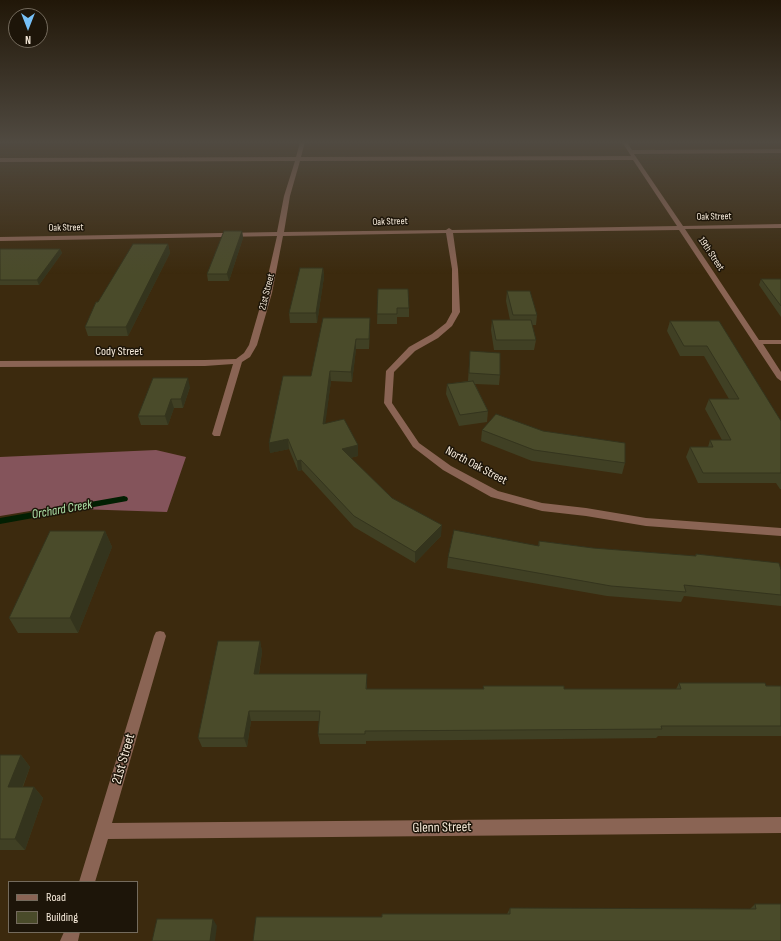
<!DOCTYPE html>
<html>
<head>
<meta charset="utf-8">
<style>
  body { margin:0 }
  #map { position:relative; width:781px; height:941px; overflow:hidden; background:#3c2a0e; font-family:"Sofia Sans Condensed",sans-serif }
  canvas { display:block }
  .legend { position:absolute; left:8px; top:881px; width:130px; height:52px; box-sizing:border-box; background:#1d1509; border:1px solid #746b5d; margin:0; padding:5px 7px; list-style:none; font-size:12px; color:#f7ebdb }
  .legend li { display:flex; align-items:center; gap:8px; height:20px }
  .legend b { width:20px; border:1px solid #746b5d }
  .north { position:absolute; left:8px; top:8px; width:40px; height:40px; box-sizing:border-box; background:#1d1509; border:1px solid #746b5d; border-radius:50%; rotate:180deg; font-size:11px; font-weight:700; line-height:16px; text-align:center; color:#f7ebdb }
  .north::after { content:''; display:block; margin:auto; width:14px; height:18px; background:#76c0f7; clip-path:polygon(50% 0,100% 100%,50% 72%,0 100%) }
</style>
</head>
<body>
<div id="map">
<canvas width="781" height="941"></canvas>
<ul class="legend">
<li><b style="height:5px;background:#8a6454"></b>Road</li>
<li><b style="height:11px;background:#4a4b2a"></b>Building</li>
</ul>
<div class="north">N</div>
</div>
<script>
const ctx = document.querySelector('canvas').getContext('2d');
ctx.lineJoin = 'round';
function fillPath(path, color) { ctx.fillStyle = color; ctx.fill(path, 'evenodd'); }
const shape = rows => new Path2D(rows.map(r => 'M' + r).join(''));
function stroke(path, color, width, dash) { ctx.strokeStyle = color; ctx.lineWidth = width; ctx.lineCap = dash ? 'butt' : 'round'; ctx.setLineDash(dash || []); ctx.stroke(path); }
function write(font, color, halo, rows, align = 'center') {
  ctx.font = font + ' "Sofia Sans Condensed",sans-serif'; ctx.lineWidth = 3; ctx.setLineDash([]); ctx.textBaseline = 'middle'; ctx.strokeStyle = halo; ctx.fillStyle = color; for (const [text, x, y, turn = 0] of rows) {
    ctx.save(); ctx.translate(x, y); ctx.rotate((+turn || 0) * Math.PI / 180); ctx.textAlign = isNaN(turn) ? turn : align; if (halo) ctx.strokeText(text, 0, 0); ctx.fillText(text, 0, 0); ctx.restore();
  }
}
fillPath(shape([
  [156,450,186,457,167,512,48,508,0,516,0,457]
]), '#84545b');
fillPath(shape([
  [124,496,127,497,128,499,127,501,0,524,0,518,124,496]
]), '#021f02');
fillPath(shape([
  [300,142,305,142,301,157,631,156,622,142,627,142,632,150,781,149,781,153,634,154,683,226,781,224,781,228,685,229,759,340,781,340,781,344,763,344,781,372,781,381,777,378,679,230,453,233,458,269,460,312,452,326,438,338,415,351,394,372,392,403,419,443,451,466,498,491,542,503,586,508,646,518,781,528,781,536,646,526,586,516,542,511,491,497,443,470,413,447,384,403,386,371,409,347,432,334,446,323,452,312,452,269,446,233,283,236,272,293,257,345,250,357,242,362,220,436,214,436,212,434,233,364,205,366,0,367,0,361,205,360,236,359,244,353,249,345,264,293,277,236,0,241,0,237,277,232,284,196,295,161,0,162,0,158,296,157,300,142],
  [633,160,677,226,452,230,449,228,446,230,284,232,290,196,300,161,633,160],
  [160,631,164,632,166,636,112,823,781,817,781,833,108,839,95,882,79,882,154,636,156,632,160,631],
  [64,932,80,932,78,941,60,941,64,932]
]), '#8a6454');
fillPath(shape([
  [242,231,243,238,229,281,208,281,207,274],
  [168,244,170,253,128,336,88,336,85,327,98,302],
  [0,249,60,249,62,253,39,285,0,285],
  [323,268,324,277,317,323,290,323,289,313],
  [761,279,781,279,781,317,759,285],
  [378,289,409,308,409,317,397,317,397,324,377,324],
  [507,291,537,315,536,325,532,325,536,340,534,350,494,350,491,330,492,320,510,320,506,301],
  [670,321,719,321,781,421,781,489,780,489,776,483,698,483,686,457,690,447,708,447,710,440,722,440,705,409,709,399,729,399,704,356,680,356,667,331],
  [370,327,369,349,356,349,352,382,331,381,325,423,358,445,358,456,350,458,392,498,441,536,415,563,354,527,302,470,298,471,289,449,270,453,269,443,311,376],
  [470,351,500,375,499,385,475,384,488,411,487,422,459,426,446,394,447,384,468,381],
  [190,387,183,408,174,408,168,425,141,425,138,416],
  [482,430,625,463,622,474,532,461,481,441],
  [105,531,112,547,78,633,18,633,9,618],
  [539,541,593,548,695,556,696,554,781,570,781,606,684,596,681,602,607,596,447,568,448,557,538,546],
  [260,641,262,652,259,674,367,684,367,689,483,689,483,686,564,689,676,689,679,683,781,686,781,736,658,736,656,738,366,741,366,744,320,744,318,734,319,721,251,721,247,747,202,747,198,738],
  [0,755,21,755,30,767,23,787,34,787,43,798,25,850,0,850],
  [755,904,781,941,382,917,507,914,510,908,750,909]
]), '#404024');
fillPath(shape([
  [242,231,243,238,229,281,227,274],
  [168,244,170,253,128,336,126,327],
  [60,249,62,253,39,285,37,280],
  [323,268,324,277,317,323,316,313],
  [370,318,370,327,369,349,369,339],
  [356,339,356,349,352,382,351,372],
  [330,371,331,381,324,434,323,424],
  [188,378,190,387,183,408,181,399],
  [171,399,174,408,168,425,165,416],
  [288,439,289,449,270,453,269,443],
  [358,445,358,456,342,460,342,449],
  [301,460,302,470,298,471,297,461],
  [442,525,441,536,415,563,415,552],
  [105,531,112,547,78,633,70,618],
  [260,641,262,652,257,684,254,674],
  [249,711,251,721,247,747,244,738],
  [21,755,30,767,18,798,8,787],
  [34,787,43,798,25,850,15,839],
  [213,919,217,926,215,941,210,941]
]), '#34341d');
const building = shape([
  [224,231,242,231,227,274,207,274,224,231],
  [133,244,168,244,126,327,85,327,96,302,98,302,133,244],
  [0,249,60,249,37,280,0,280,0,249],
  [300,268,323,268,316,313,289,313,300,268],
  [761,279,781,279,781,306,761,279],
  [378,289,408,289,409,308,397,308,397,314,377,314,378,289],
  [507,291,530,291,537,315,513,315,507,291],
  [323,318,370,318,369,339,356,339,351,372,330,371,323,424,344,419,358,445,342,449,392,498,442,525,415,552,354,516,301,460,297,461,288,439,269,443,283,376,311,376,323,318],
  [492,320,531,320,536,340,496,340,492,320],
  [670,321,719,321,781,421,781,473,703,473,690,447,713,447,710,440,731,440,709,399,739,399,707,346,684,346,670,321],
  [470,351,500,353,500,375,469,373,470,351],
  [153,378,188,378,181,399,171,399,165,416,138,416,153,378],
  [473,381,488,411,460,415,447,384,473,381],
  [496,414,543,431,625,443,625,463,534,450,482,430,496,414],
  [454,530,539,546,539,541,593,548,696,556,696,554,779,563,781,570,781,595,684,585,686,592,611,586,448,557,454,530],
  [50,531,105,531,70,618,9,618,50,531],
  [218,641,260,641,254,674,367,674,366,689,484,689,483,686,564,686,564,689,681,689,679,683,765,683,766,686,781,686,781,726,661,726,662,729,365,731,365,734,318,734,320,711,249,711,244,738,198,738,218,641],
  [0,755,21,755,8,787,34,787,15,839,0,839,0,755],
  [755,904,781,904,781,941,253,941,256,917,382,917,382,914,510,914,510,908,756,909,755,904],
  [157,919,213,919,210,941,152,941,157,919]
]);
fillPath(building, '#4a4b2a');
stroke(building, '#34341d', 1);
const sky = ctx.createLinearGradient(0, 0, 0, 274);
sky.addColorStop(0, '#211708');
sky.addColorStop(0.52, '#504a41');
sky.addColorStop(1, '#504a4100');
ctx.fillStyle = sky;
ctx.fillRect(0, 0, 781, 274);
write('10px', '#f7ebdb', '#1d1509', [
  ["Oak Street",714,217,-1],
  ["Oak Street",390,222,-2],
  ["Oak Street",66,228,-1],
  ["19th Street",711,254,56],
  ["21st Street",267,292,-76]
]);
write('12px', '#f7ebdb', '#1d1509', [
  ["Cody Street",119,352],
  ["North Oak Street",476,466,28]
]);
write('italic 13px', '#ace0a7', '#1d1509', [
  ["Orchard Creek",62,510,-10]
]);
write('14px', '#f7ebdb', '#1d1509', [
  ["21st Street",124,759,-74],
  ["Glenn Street",442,828,-1]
]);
</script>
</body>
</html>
